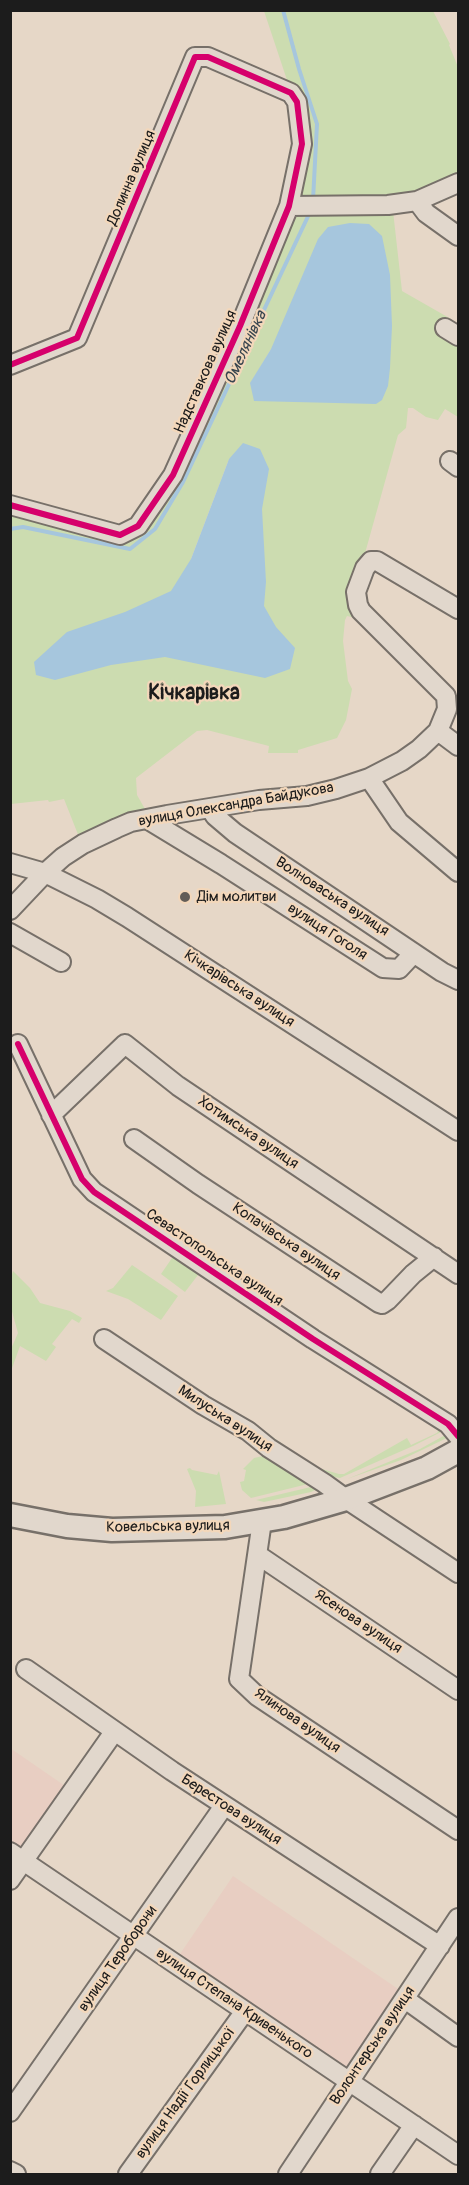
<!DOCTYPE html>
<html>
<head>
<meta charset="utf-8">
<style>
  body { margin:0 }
  #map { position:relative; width:469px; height:2185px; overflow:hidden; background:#e6d7c7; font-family:Pangolin,sans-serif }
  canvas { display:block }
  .frame { position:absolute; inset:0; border:12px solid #1c1c1c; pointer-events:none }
</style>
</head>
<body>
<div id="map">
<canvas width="469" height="2185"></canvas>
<div class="frame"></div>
</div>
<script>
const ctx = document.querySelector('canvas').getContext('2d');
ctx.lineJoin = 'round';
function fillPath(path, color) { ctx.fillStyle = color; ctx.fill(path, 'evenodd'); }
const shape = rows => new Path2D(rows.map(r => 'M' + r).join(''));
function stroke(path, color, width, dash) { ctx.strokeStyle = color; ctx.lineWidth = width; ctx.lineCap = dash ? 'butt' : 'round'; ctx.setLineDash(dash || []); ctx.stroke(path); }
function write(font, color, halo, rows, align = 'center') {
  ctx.font = font + ' Pangolin,sans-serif'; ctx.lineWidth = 4.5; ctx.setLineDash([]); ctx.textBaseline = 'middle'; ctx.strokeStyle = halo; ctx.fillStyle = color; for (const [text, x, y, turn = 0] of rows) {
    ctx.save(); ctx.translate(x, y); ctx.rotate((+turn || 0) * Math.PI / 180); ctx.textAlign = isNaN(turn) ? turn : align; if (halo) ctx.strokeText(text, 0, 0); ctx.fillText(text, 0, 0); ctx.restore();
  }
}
fillPath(shape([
  [10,1748,68,1788,23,1849,11,1841],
  [233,1876,401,1991,346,2071,178,1957]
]), '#e8cec2');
fillPath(shape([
  [264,11,433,11,450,44,449,45,458,67,458,179,416,193,385,198,306,201,298,193,288,83],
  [303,211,393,211,402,291,451,319,443,332,458,342,458,417,445,409,438,420,426,417,413,408,408,408,406,428,398,435,350,607,363,620,347,616,345,620,343,641,348,681,352,689,346,720,337,738,298,750,298,753,268,753,269,746,207,730,197,731,136,778,137,795,145,809,79,837,64,799,49,802,48,800,11,804,10,511,142,531,287,225],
  [271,349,255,401,251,383],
  [229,459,204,569,191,559],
  [180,1256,201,1271,185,1292,161,1274,172,1258],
  [132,1265,178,1296,161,1320,128,1299,106,1291,113,1288],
  [13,1271,30,1288,40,1303,70,1311,82,1318,79,1323,72,1319,52,1344,56,1347,46,1361,20,1346,11,1371,11,1349,18,1333,11,1308,11,1278],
  [251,1426,264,1431,315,1467,339,1474,344,1474,407,1438,411,1445,437,1433,441,1426,443,1431,413,1446,340,1478,329,1476],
  [447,1434,451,1436,401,1460,347,1479,420,1449],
  [263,1456,269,1456,312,1483,251,1498,242,1490,240,1482,244,1481,246,1470,243,1469,254,1458],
  [190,1468,192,1470,217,1475,219,1471,226,1504,195,1507,196,1491,187,1469],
  [315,1486,315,1490,311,1492,264,1502,256,1500]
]), '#ccdcb0');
fillPath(shape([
  [350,223,369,224,382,236,390,275,392,326,390,368,388,386,382,400,376,404,254,401,250,383,271,349,318,239,328,227],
  [243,443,260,449,269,469,262,509,266,582,264,606,276,627,295,648,290,669,265,678,165,657,111,665,55,680,36,675,34,662,67,632,125,612,171,591,191,559,229,459]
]), '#a6c6dd');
stroke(shape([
  [283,10,299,69,317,124,313,200],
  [10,529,23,527,130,549,155,529,183,482,311,210]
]), '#a6c6dd', 4);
const minor = shape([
  [417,201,426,213,458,236],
  [289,206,388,205,417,201,458,183],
  [445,328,458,336],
  [10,365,77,338,195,57,208,57,291,93,297,102,302,144,289,206,240,326,173,475,138,526,120,535,10,505],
  [450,461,458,467],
  [458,609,377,561,371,561,365,568,356,592,358,605,361,611,446,696,447,709,438,731,458,746],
  [369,778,399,822,458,872],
  [210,808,215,816,235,833,442,972,458,980],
  [147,819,221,864,383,968,399,969,414,953],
  [10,863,45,873,97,899,127,917,458,1131],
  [10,910,45,873,63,857,83,844,117,828,131,822,167,815,259,800,307,796,336,789,369,778,402,761,419,749,438,731],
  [10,933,61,962],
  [18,1044,82,1179,94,1192,313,1339,448,1424,458,1436],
  [51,1115,125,1044,178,1086,458,1274],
  [134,1139,198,1184,379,1303,382,1304,388,1300,413,1274,434,1257],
  [104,1339,203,1405,248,1431,269,1448,324,1483,346,1499,458,1573],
  [262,1521,239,1679,257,1696,458,1830],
  [258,1555,458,1690],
  [26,1669,172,1771,440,1946],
  [10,1852,458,2155],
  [10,1880,114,1732],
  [405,1999,458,2037],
  [10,2112,224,1806],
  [10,2171,16,2174],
  [128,2174,245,2011],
  [288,2174,458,1918],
  [380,2174,414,2125]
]);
const major = shape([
  [10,1515,67,1526,112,1530,225,1527,284,1517,346,1499,427,1468,458,1451]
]);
stroke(minor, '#777069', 22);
stroke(major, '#777069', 27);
stroke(minor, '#e1d7cc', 18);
stroke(major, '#e1d7cc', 22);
stroke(shape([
  [10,365,77,338,195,57,208,57,291,93,297,102,302,144,289,206,240,326,173,475,138,526,120,535,10,505],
  [18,1044,82,1179,94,1192,313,1339,448,1424,458,1436]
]), '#d6006c', 6);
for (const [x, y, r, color] of [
  [185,897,6,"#635d58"]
]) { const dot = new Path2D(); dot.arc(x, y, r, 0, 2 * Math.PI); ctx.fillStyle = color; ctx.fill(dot); stroke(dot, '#f3d7ba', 2); }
write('15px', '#1c1c1c', '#f3d7ba', [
  ["Долинна вулиця",132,178,-67],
  ["Надставкова вулиця",206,372,-66],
  ["вулиця Олександра Байдукова",236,805,-10],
  ["Волноваська вулиця",332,897,33],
  ["вулиця Гоголя",327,932,33],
  ["Кічкарівська вулиця",239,989,33],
  ["Хотимська вулиця",248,1133,34],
  ["Копачівська вулиця",286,1242,34],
  ["Севастопольська вулиця",214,1258,34],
  ["Милуська вулиця",225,1419,33],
  ["Ковельська вулиця",168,1527,-1],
  ["Ясенова вулиця",358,1622,34],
  ["Ялинова вулиця",297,1721,35],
  ["Берестова вулиця",231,1810,33],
  ["вулиця Тероборони",118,1959,-55],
  ["вулиця Степана Кривенького",234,2004,34],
  ["Волонтерська вулиця",373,2046,-56],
  ["вулиця Надії Горлицької",186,2093,-54]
]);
write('15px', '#1c1c1c', '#f3d7ba', [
  ["Дім молитви",197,897]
], 'left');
write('italic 16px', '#38454f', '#f3d7ba', [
  ["Омелянівка",246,348,-65]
]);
write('bold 21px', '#1c1c1c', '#f3d7ba', [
  ["Кічкарівка",194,694]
]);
</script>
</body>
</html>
